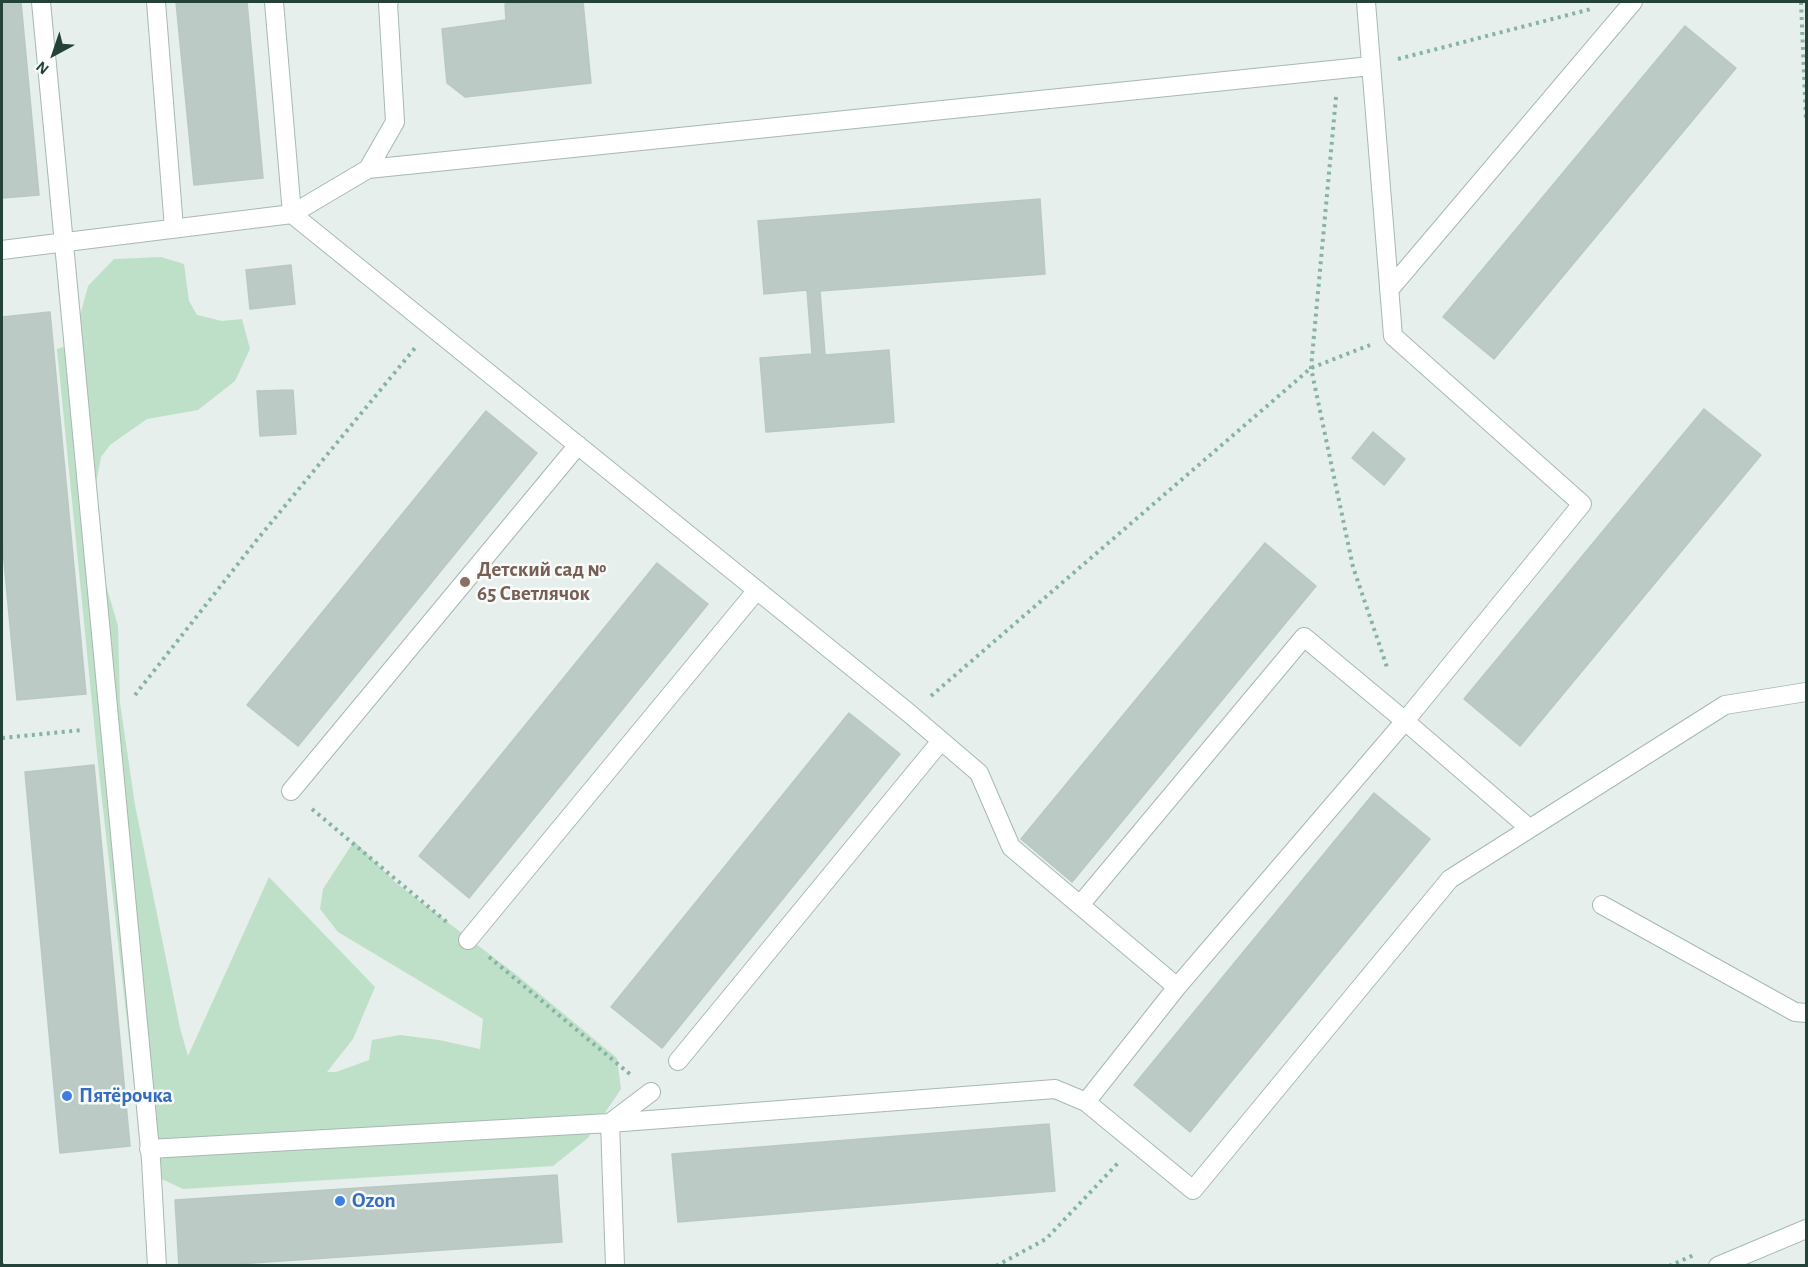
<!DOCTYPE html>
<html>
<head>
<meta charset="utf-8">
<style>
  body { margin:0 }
  #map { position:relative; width:1808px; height:1267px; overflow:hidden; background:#e6efeb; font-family:"Alegreya Sans",sans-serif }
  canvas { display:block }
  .frame { position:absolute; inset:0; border:3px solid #24423a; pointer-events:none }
  .north { position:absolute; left:24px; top:24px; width:60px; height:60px; -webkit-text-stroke:4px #f7fbf9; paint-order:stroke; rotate:220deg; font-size:16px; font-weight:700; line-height:24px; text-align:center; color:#24423a }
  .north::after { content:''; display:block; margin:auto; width:21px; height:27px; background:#24423a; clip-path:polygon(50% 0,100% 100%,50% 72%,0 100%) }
</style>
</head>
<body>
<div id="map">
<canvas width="1808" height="1267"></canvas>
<div class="frame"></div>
<div class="north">N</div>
</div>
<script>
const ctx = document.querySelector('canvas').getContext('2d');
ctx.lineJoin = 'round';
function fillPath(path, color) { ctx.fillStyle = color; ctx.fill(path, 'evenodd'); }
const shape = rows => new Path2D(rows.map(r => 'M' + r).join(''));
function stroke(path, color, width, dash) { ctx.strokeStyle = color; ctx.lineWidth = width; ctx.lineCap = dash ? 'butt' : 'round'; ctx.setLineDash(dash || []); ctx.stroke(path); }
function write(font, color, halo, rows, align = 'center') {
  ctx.font = font + ' "Alegreya Sans",sans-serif'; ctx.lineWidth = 5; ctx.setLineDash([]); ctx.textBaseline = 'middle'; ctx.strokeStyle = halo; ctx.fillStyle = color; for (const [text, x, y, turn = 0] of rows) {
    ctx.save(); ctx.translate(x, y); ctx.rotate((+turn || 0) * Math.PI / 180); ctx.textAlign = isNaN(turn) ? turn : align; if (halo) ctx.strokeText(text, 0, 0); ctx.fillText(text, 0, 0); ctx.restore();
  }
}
fillPath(shape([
  [161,257,184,264,189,301,197,315,222,321,242,319,250,349,235,381,198,410,147,419,110,445,101,457,93,500,95,548,118,626,120,703,135,805,180,1028,188,1056,269,877,375,987,353,1039,327,1072,336,1072,369,1060,372,1040,400,1035,439,1040,480,1049,483,1019,338,932,320,909,323,889,354,841,395,882,518,976,617,1058,621,1089,588,1138,553,1166,183,1189,149,1173,141,1146,98,764,57,349,77,343,81,312,88,286,114,259]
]), '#bfe0c8');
const building = shape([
  [2,2,21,2,39,195,2,198,2,2],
  [176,2,247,2,263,178,194,185,176,2],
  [531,2,583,2,591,83,465,97,447,83,442,29,506,20,505,4,531,2],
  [1685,26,1736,68,1494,359,1443,317,1685,26],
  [1040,199,1045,274,820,291,825,355,889,350,894,422,766,432,760,358,812,354,807,290,764,294,758,221,1040,199],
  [291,265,295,304,250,309,246,270,291,265],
  [50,312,86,694,17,700,2,540,2,317,50,312],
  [293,390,296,434,260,436,257,391,293,390],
  [1704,409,1761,455,1520,746,1464,699,1704,409],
  [486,411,537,453,298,746,247,705,486,411],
  [1373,432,1405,459,1384,485,1352,458,1373,432],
  [1265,543,1316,586,1072,882,1021,839,1265,543],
  [657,563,708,604,469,898,419,856,657,563],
  [849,713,900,754,662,1048,611,1007,849,713],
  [94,765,130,1146,60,1153,25,772,94,765],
  [1374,793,1430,839,1190,1132,1134,1085,1374,793],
  [1049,1124,1055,1191,678,1222,672,1154,1049,1124],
  [557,1175,562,1242,208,1266,179,1266,175,1200,557,1175]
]);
fillPath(building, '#bbcac4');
stroke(building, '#b8c9c2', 1.5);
const lane = shape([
  [41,2,151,1160,157,1266],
  [156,2,174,228],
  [274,2,292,214,368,169,1371,66],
  [1366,2,1393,336,1582,504,1405,721,1529,828],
  [368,169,395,122,388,3,389,2],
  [2,250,292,214,910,714,979,773,1011,847,1177,987,1405,721,1304,637,1080,905],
  [1389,290,1633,2],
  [291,791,578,445],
  [1602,905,1795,1012,1806,1013],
  [468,940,757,590],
  [678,1061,941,741],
  [1086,1102,1193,1190,1450,879,1725,705,1806,692],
  [149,1149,610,1123,1055,1089,1086,1102,1177,987],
  [615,1266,610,1123,651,1092]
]);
const secondary = shape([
  [1718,1266,1806,1229]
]);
stroke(lane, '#a8b8b2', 20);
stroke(secondary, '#a4bbb3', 20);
stroke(shape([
  [1801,2,1806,121],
  [1398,59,1591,9],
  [1336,97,1311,368,1353,567,1388,670],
  [135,695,256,541,415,348],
  [931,696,1311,368,1370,345],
  [2,738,83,730],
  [312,809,449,924],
  [489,957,631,1075],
  [2,1263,2,1266],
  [996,1266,1046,1239,1118,1163],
  [1669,1266,1694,1255]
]), '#86b3a5', 4, [3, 4.5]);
stroke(lane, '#fff', 18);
stroke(secondary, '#fff', 18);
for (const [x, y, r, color] of [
  [465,582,6,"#8d6e63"],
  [67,1096,6,"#3f7fe0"],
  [340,1201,6,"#3f7fe0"]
]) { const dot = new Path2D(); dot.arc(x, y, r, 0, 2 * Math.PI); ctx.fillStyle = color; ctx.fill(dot); stroke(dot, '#f7fbf9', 2); }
write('bold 21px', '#785e54', '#f7fbf9', [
  ["Детский сад №",477,570],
  ["65 Светлячок",477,594]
], 'left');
write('bold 21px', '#366cbe', '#f7fbf9', [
  ["Пятёрочка",79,1096],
  ["Ozon",352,1201]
], 'left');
</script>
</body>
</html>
